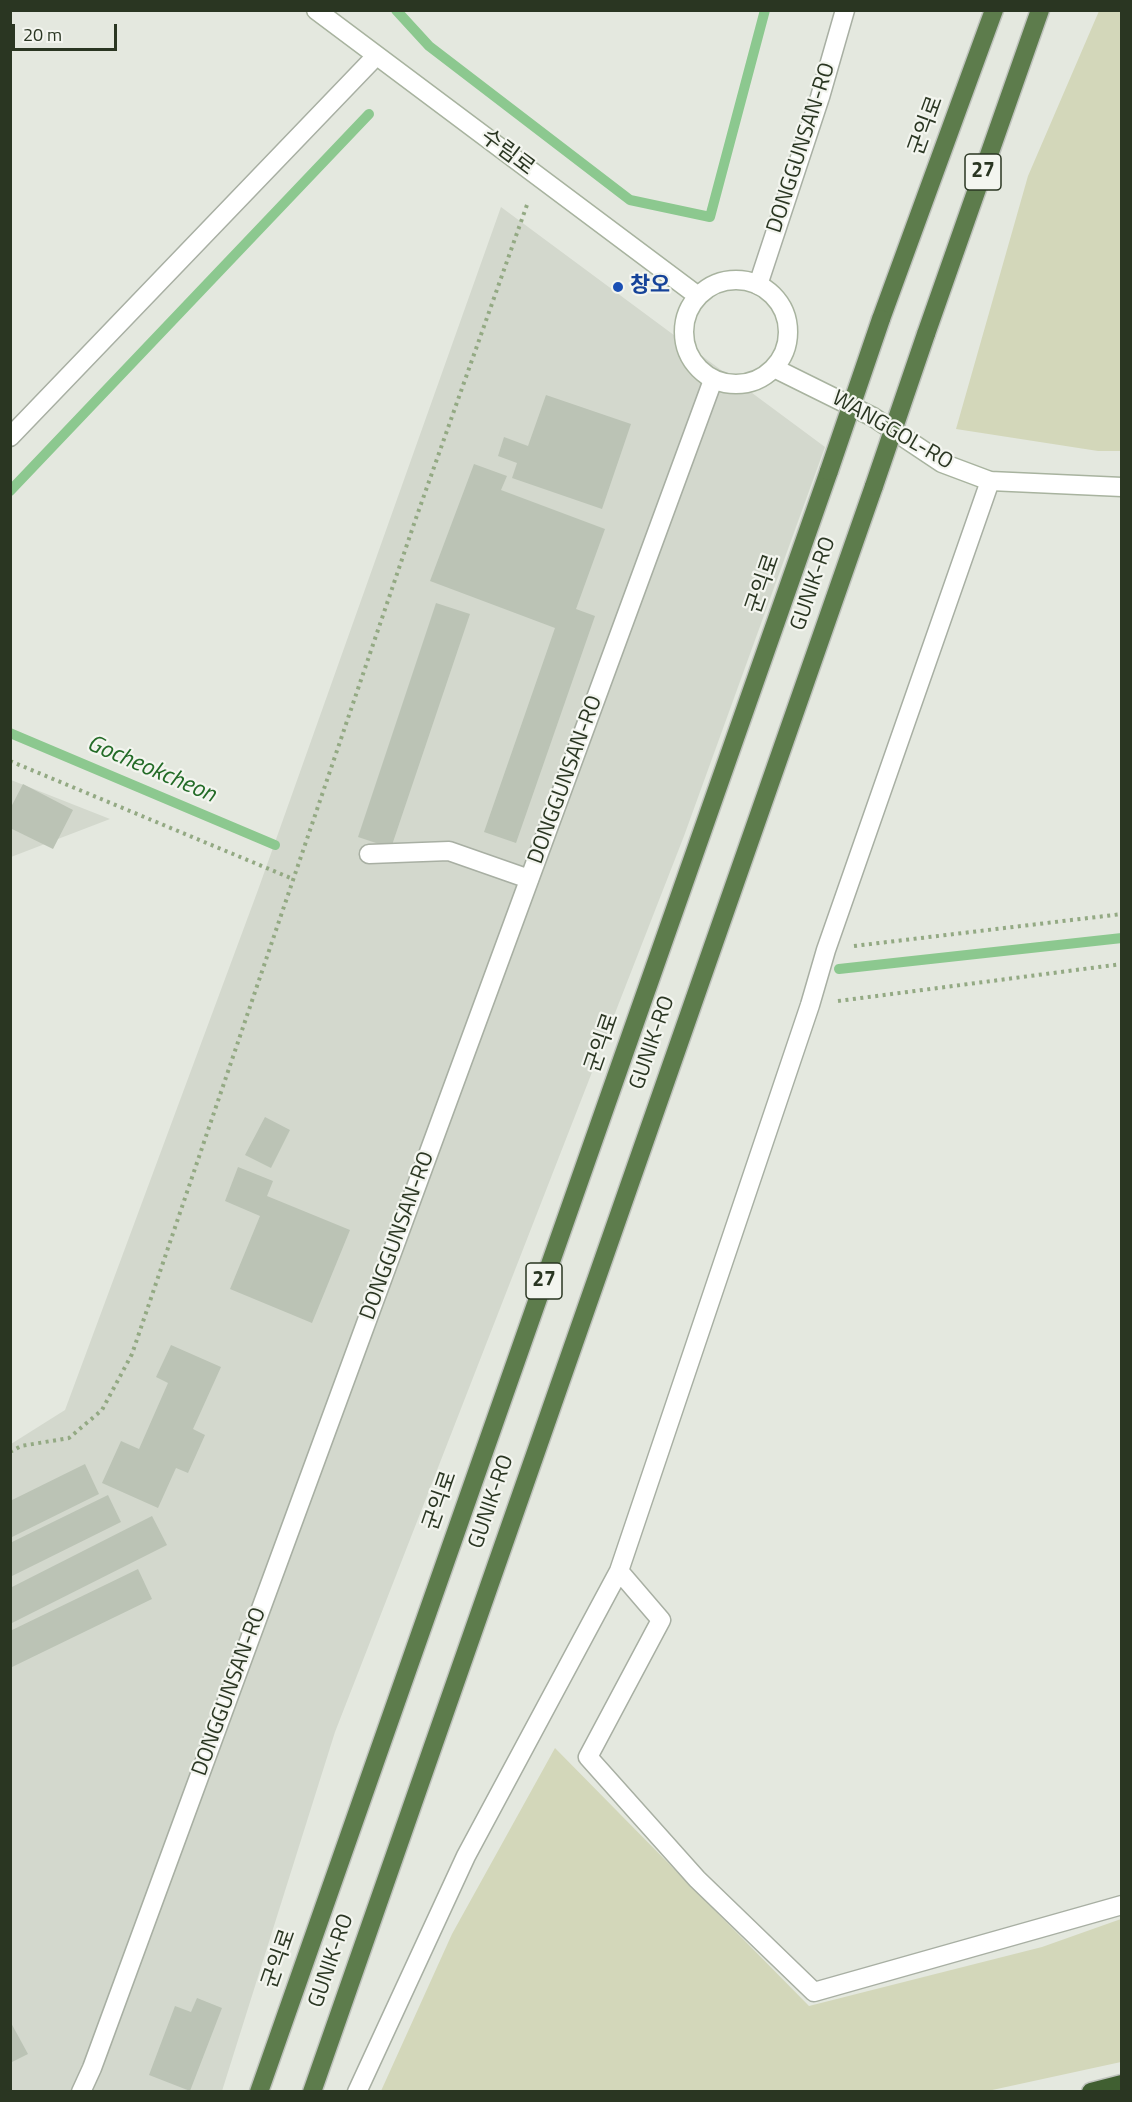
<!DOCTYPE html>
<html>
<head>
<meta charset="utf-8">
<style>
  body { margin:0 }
  #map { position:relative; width:1132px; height:2102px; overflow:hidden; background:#e4e8df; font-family:"Titillium Web",sans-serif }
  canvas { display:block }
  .frame { position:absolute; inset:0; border:12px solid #2a3622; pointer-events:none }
  .scale { position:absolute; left:12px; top:24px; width:105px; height:27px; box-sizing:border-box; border:3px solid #2a3622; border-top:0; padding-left:8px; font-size:18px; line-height:21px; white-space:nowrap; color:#2a3622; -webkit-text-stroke:4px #f3f5ef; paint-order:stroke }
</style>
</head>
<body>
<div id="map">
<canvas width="1132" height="2102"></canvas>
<div class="frame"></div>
<div class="scale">20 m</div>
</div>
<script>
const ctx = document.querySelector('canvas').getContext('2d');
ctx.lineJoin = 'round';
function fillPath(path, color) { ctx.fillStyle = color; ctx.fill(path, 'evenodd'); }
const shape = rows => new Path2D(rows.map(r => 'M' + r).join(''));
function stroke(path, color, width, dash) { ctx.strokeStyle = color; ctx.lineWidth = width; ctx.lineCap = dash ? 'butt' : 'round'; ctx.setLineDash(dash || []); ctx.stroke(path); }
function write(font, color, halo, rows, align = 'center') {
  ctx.font = font + ' "Titillium Web","Noto Sans KR",sans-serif'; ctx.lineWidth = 4.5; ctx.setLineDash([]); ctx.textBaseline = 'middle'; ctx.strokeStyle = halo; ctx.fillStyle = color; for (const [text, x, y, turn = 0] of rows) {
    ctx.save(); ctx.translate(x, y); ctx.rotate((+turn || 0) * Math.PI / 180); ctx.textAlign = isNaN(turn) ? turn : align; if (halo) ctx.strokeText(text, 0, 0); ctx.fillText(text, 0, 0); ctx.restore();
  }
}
fillPath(shape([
  [501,207,825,447,684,836,335,1732,222,2091,11,2092,11,1444,65,1410,258,890],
  [11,780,110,819,11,857]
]), '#d3d8cd');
fillPath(shape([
  [1099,11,1121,11,1121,451,1098,451,956,429,1028,176],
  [555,1748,809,2006,1042,1947,1121,1919,1121,2062,983,2092,381,2091,452,1934]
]), '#d3d7ba');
stroke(shape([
  [396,10,429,46,630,200,710,217,765,10],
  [10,491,369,114],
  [10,733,275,845],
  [839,969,1122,938]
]), '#8cc88f', 10);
fillPath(shape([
  [546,395,631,424,602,509,512,478,517,463,498,456,504,437,528,446],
  [474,464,507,476,501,490,605,529,576,609,595,616,516,843,484,832,555,628,430,581],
  [436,603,470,614,391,848,358,837],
  [23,784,73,810,53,849,10,828,10,809],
  [265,1117,290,1130,271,1168,245,1155],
  [238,1167,273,1181,267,1196,350,1230,312,1323,230,1289,260,1216,225,1201],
  [171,1345,221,1367,193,1429,205,1435,188,1473,176,1468,158,1508,102,1483,121,1441,139,1449,168,1383,156,1377],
  [85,1464,99,1494,10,1538,10,1501],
  [108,1495,121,1522,10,1577,10,1543],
  [152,1516,167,1545,10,1624,10,1588],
  [138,1569,152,1599,10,1668,10,1631],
  [197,1998,222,2008,190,2091,149,2075,175,2006,191,2012],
  [10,2021,28,2054,10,2063]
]), '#bbc3b5');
const service = shape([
  [369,854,449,851,529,879],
  [619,1571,661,1620,588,1757,697,1879,814,1992,1122,1905],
  [357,2092,466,1856,619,1571,810,1005,826,950,990,481]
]);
const minor = shape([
  [10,437,376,56]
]);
const tertiary = shape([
  [758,285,820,97,845,10],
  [81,2092,92,2068,713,380]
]);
const secondary = shape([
  [316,10,698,296],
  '684 332a52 52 0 1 1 104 0a52 52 0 1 1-104 0Z',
  [774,368,873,417,942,463,990,481,1122,487]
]);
const trunk = shape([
  [881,319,994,10],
  [926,334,1040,10],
  [259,2092,829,471],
  [312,2092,874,486]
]);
const motorway = shape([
  [1091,2092,1122,2084]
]);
stroke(service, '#a8afa3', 21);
stroke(minor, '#a8afa3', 21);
stroke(tertiary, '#a8afa3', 21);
stroke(secondary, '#a8b39f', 21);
stroke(trunk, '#bfc3bd', 21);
stroke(motorway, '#bfc3bd', 21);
stroke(shape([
  [10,761,293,879],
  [854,946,1122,914],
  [838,1001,1122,964],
  [10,1452,21,1446,69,1438,102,1410,132,1354,415,521,528,202]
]), '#93a983', 4, [3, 4.5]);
stroke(service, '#fff', 18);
stroke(minor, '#fff', 18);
stroke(tertiary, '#fff', 18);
stroke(secondary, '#fff', 18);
stroke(trunk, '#5d7c4c', 18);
stroke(motorway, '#405f31', 18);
const trunkBridge = shape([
  [829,471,881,319],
  [874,486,926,334]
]);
stroke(trunkBridge, '#bfc3bd', 21, []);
stroke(trunkBridge, '#5d7c4c', 18);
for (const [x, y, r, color] of [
  [618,287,6,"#1a4fb4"]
]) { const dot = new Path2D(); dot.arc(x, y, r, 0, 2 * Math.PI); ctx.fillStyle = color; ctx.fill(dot); stroke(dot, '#f3f5ef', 2); }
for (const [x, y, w] of [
  [983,172,36],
  [544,1281,36]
]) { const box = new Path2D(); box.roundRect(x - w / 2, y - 18, w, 36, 4.5); ctx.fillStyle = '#f3f5ef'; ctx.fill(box); stroke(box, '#2a3622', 1.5); }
write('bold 21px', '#2a3622', null, [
  ["27",983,172],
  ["27",544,1281]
]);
write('22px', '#2a3622', '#f3f5ef', [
  ["군익로",927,126,-70],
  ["DONGGUNSAN-RO",802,148,-72],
  ["수림로",507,153,37],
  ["WANGGOL-RO",892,431,30],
  ["군익로",764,584,-71],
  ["GUNIK-RO",814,584,-71],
  ["DONGGUNSAN-RO",566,780,-70],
  ["군익로",603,1043,-71],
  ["GUNIK-RO",653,1043,-71],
  ["DONGGUNSAN-RO",398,1236,-70],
  ["군익로",441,1501,-71],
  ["GUNIK-RO",492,1502,-71],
  ["DONGGUNSAN-RO",230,1692,-70],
  ["군익로",280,1959,-71],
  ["GUNIK-RO",332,1961,-71]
]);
write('bold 22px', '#164399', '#f3f5ef', [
  ["창오",630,287]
], 'left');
write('italic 24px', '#236b27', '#f3f5ef', [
  ["Gocheokcheon",151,770,23]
]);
</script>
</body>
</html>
